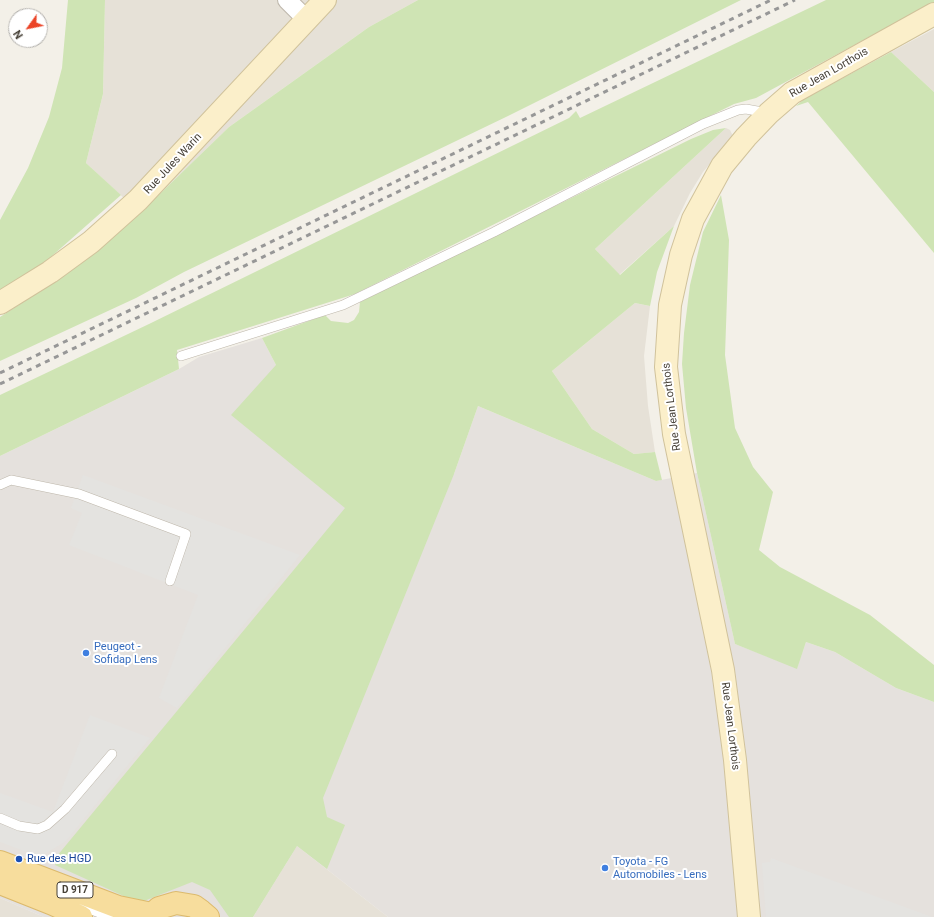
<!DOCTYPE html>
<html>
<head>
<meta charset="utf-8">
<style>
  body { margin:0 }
  #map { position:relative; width:934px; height:917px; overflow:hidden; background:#f3f0e8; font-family:Roboto,sans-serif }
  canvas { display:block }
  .north { position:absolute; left:8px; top:8px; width:40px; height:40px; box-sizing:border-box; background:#fff; border:1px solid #b5b3af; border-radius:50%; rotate:237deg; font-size:11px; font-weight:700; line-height:16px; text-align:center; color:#464037 }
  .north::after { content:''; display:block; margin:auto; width:14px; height:18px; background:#eb4427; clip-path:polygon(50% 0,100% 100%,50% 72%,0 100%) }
</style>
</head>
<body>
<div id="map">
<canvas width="934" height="917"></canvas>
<div class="north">N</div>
</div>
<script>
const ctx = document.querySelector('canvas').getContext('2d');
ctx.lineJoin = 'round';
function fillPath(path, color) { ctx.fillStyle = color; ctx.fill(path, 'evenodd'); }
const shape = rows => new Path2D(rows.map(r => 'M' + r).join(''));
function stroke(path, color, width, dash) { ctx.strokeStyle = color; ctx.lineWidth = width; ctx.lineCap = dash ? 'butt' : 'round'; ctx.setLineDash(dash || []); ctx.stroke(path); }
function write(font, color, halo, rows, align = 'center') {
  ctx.font = font + ' Roboto,sans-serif'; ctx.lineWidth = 4; ctx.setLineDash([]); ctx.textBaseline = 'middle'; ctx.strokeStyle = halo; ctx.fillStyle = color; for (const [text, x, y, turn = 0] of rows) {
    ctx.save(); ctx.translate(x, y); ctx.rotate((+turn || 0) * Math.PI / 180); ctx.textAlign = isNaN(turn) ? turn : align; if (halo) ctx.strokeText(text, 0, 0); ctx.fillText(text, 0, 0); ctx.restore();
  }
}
fillPath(shape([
  [105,0,418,0,369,27,229,127,140,213,86,163,103,94],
  [934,29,934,92,891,52],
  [726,128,730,130,733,136,703,172,690,193,674,226,619,275,595,249],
  [635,303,650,306,644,356,648,406,655,452,634,454,592,429,552,371],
  [297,846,388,917,253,917],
  [0,898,44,917,0,917]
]), '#e6e1d7');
fillPath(shape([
  [262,338,276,365,454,474,478,406,656,481,697,473,735,644,797,668,806,642,835,652,896,688,934,702,934,917,388,917,297,846,253,917,44,917,0,898,0,456,179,369,199,357]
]), '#e5e1dd');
fillPath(shape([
  [68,0,105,0,103,94,86,163,121,195,44,263,0,290,0,220,28,168,49,117,62,68],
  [418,0,741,0,508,116,184,272,136,298,0,361,0,317,67,274,140,213,229,127,369,27],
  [826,0,934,0,934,2,756,98,734,104,355,294,177,350,179,369,0,456,0,395,149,324,569,118,576,111,580,118],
  [891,52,934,92,934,253,808,102,796,106,804,99],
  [726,128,595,249,620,275,674,226,657,272,650,306,635,303,552,371,592,429,634,454,655,452,662,480,656,481,478,406,454,474,323,798,327,817,345,825,327,869,297,846,253,917,229,917,210,890,192,882,139,903,55,865,57,856,345,508,231,415,276,365,262,338,325,315,331,321,348,323,354,320,359,312,360,302,691,139,713,130],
  [721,195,729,240,725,355,735,428,753,467,773,492,759,550,780,567,870,615,934,665,934,702,896,688,835,652,806,642,797,669,735,644,697,473,686,408,682,364,684,333,690,285,703,232]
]), '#cfe4b4');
fillPath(shape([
  [83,475,300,555,177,708,159,698,198,595,69,545,82,513,71,508],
  [90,715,150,738,66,841,40,857,0,842,0,793,53,812],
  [771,858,932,917,766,917,762,863,770,862]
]), '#e4e3e0');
const lane = shape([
  [181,356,343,305,494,232,703,124,738,110,746,109,768,113],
  [0,485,11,480,79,494,186,534,170,581],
  [0,818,19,826,38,829,47,825,65,809,112,754],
  [76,904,110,917]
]);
const street = shape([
  [287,0,307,20]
]);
const secondary = shape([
  [0,303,50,272,91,242,138,200,325,0],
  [749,917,735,760,723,670,674,434,666,367,670,305,681,255,693,219,722,166,746,137,769,113,792,93,934,14]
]);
const primary = shape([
  [0,862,118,907,152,914],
  [0,883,53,904,81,917],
  [149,917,159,908,176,903,194,906,201,911,208,917]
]);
stroke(lane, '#beb7ab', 10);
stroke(street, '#beb7ab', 20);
stroke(secondary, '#d0c29b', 24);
stroke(primary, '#dcba6d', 24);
stroke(lane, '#fff', 9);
stroke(street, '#fff', 18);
stroke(secondary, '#fbefca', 22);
stroke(primary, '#f7dd9d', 22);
stroke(shape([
  [0,373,771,0],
  [0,384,795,0]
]), '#979797', 3, [5, 5]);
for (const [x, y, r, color] of [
  [86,653,4,"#3f7fe0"],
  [19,859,4,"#1a4fb4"],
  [605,868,4,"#3f7fe0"]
]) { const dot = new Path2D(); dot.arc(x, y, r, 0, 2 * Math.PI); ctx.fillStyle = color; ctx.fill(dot); stroke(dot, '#fff', 1.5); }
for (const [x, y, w] of [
  [75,890,36]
]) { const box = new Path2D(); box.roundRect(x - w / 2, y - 8, w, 16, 3); ctx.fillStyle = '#fff'; ctx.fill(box); stroke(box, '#464037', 1); }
write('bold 10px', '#464037', null, [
  ["D 917",75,890]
]);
write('11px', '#464037', '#fff', [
  ["Rue Jean Lorthois",829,73,-30],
  ["Rue Jules Warin",173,164,-47],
  ["Rue Jean Lorthois",672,407,-97],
  ["Rue Jean Lorthois",730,726,83]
]);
write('11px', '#366cbe', '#fff', [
  ["Peugeot -",94,647],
  ["Sofidap Lens",94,660],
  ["Toyota - FG",613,862],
  ["Automobiles - Lens",613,875]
], 'left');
write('11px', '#164399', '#fff', [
  ["Rue des HGD",27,859]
], 'left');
</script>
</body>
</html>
